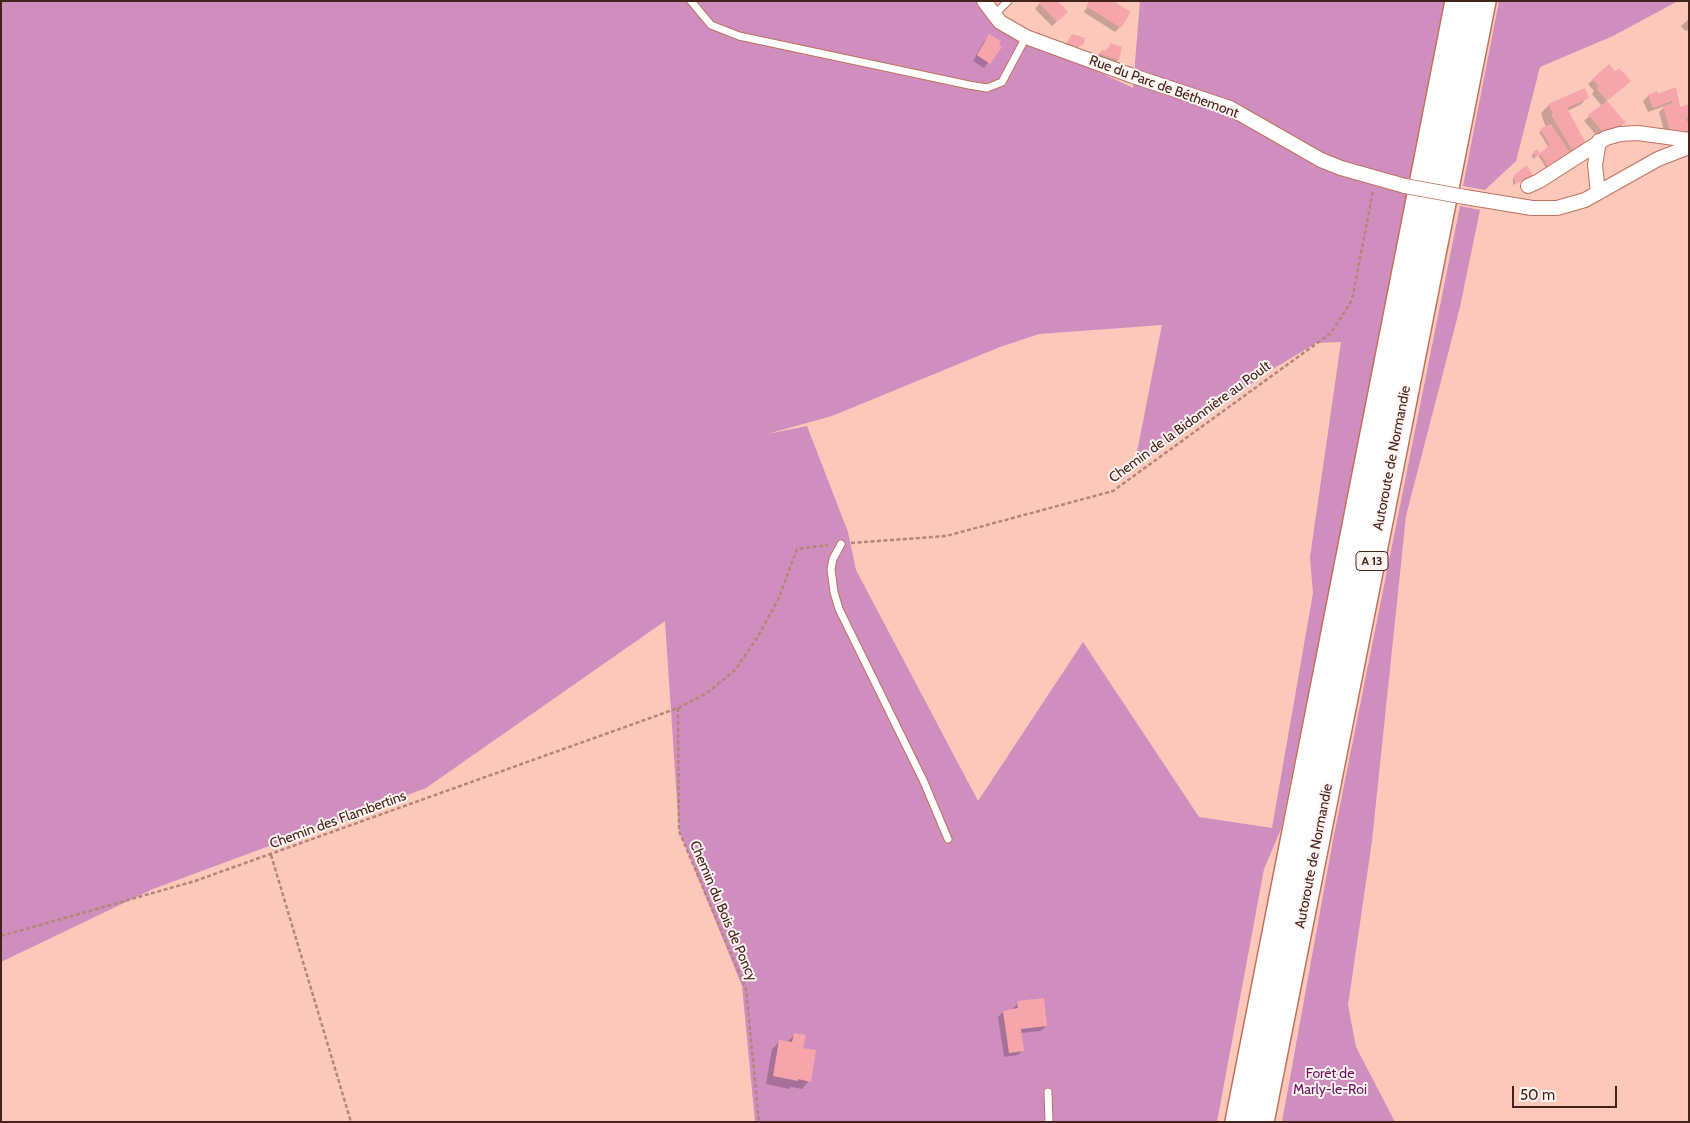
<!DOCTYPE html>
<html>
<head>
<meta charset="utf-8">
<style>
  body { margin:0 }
  #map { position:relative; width:1690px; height:1123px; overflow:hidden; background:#fcc8b9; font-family:Cabin,sans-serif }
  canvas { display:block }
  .frame { position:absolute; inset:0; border:2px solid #432219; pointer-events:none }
  .scale { position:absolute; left:1512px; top:1086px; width:105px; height:22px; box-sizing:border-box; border:2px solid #432219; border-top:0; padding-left:6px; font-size:15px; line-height:18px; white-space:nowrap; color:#432219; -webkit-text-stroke:4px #fef4f2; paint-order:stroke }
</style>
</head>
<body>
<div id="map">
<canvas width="1690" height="1123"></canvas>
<div class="frame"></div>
<div class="scale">50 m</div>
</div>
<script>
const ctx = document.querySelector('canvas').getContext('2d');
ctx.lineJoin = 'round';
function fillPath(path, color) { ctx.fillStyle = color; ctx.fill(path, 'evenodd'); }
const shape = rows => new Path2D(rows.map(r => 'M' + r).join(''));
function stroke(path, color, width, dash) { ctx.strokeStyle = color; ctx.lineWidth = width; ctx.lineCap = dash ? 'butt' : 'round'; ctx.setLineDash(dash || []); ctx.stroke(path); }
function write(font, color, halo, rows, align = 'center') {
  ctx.font = font + ' Cabin,sans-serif'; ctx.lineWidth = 4; ctx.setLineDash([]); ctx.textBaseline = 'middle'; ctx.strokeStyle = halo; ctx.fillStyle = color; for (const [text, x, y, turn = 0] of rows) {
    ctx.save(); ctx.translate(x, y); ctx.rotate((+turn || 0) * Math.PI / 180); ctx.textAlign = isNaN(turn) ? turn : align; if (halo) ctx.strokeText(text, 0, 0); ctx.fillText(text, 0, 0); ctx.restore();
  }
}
fillPath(shape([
  [1,1,977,1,993,21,1133,88,1140,1,1444,1,1335,560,1281,829,1264,869,1217,1122,755,1122,742,986,679,831,665,621,426,788,153,889,1,962],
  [1162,325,1134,467,1268,372,1316,343,1341,342,1310,557,1313,593,1272,828,1199,817,1083,642,978,801,856,570,848,532,807,426,767,434,832,416,1000,347,1039,334],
  [1499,1,1678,1,1613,36,1540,67,1516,161,1485,190,1463,186],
  [1460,206,1480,210,1460,307,1406,516,1372,841,1348,1005,1356,1047,1395,1122,1282,1122,1333,840]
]), '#d08ebf');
fillPath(shape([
  [1042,1,1067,12,1052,26,1035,9],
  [1091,1,1120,27,1115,32,1082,11,1084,12],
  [1689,19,1689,32,1687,30,1685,31,1681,26],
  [1072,35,1083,43,1077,48,1063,48],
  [989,36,1000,47,984,68,973,61,984,41],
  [1111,45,1118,60,1113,64,1097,56,1102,51,1105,52],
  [1593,80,1624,86,1606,101,1624,123,1619,128,1596,135,1584,121,1602,106,1592,94,1594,91,1588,84],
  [1675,88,1679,109,1689,104,1689,122,1686,123,1689,134,1665,134,1659,112,1665,106,1648,112,1643,101,1648,96,1657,96],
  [1588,97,1580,105,1567,111,1584,142,1576,150,1546,168,1538,155,1533,159,1532,155,1537,151,1539,155,1549,148,1539,132,1546,128,1541,113,1549,105],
  [1515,176,1531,176,1513,185,1513,179],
  [1018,1003,1046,1026,1041,1031,1021,1033,1023,1050,1018,1055,1004,1057,998,1017,1003,1012,1013,1010,1013,1008],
  [795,1034,802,1049,809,1081,802,1089,791,1087,789,1089,766,1084,772,1049,780,1041,787,1042]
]), '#0003');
fillPath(shape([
  [1041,1,1058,1,1068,12,1057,22,1039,3],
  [1089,1,1113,1,1131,12,1121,28,1086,6],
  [989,34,1001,41,999,45,1002,47,990,64,977,55],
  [1072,34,1085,38,1084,44,1077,47,1067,43],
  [1110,43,1122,47,1119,60,1100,54,1102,50,1107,51],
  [1609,64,1615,71,1619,68,1631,81,1607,101,1596,88,1599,86,1592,79],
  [1676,87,1680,107,1689,104,1689,117,1686,118,1689,127,1689,133,1670,130,1663,106,1672,103,1672,101,1653,108,1648,95,1657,91,1658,94],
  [1585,88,1589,98,1567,108,1585,142,1573,151,1551,115,1553,114,1548,104],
  [1607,101,1626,123,1602,131,1588,115],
  [1551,124,1570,153,1548,167,1541,155,1536,157,1533,152,1537,149,1540,153,1550,145,1540,129],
  [1527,165,1533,176,1515,184,1514,175],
  [1044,998,1047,1026,1021,1029,1024,1051,1009,1053,1003,1011,1018,1008,1017,1001],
  [794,1033,806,1035,803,1048,816,1050,811,1082,798,1079,798,1081,773,1076,779,1040,792,1042]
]), '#f6a6aa');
const service = shape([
  [691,1,711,25,739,36,969,85,987,88,1002,82,1026,37],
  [994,15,1008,1],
  [841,544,833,559,831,569,834,592,839,609,924,782,948,839],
  [1048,1092,1049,1122]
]);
const minor = shape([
  [984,1,1000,22,1026,37,1130,75,1230,108,1321,160,1341,168,1405,186],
  [1528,186,1539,181,1606,138,1620,134,1638,133,1689,140],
  [1598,193,1595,165,1599,141],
  [1465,197,1532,208,1557,208,1585,200,1658,159,1689,147]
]);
const motorway = shape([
  [1238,1122,1458,1],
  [1261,1122,1483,1]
]);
stroke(service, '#c0705b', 9);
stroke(minor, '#c0705b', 16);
stroke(motorway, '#c0705b', 28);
stroke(shape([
  [851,543,946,536,1113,491,1331,333,1352,300,1373,191],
  [678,708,679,831,746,989,759,1122],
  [271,855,351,1122],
  [1,936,195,881,678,708,707,693,735,670,757,638,778,600,797,549,828,545]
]), '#b28679', 2.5, [4, 2.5]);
stroke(service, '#fff', 7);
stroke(minor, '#fff', 14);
stroke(motorway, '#fff', 25);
const minorBridge = shape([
  [1405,186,1465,197]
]);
stroke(minorBridge, '#c0705b', 16, []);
stroke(minorBridge, '#fff', 14);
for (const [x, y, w] of [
  [1372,561,32]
]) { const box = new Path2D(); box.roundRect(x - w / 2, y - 9.5, w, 19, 4); ctx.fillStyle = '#fef4f2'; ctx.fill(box); stroke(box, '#432219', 1); }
write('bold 12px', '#432219', null, [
  ["A 13",1372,561]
]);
write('14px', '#432219', '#fef4f2', [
  ["Rue du Parc de Béthemont",1164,87,20],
  ["Chemin de la Bidonnière au Poult",1190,422,-36],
  ["Autoroute de Normandie",1392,458,-79],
  ["Chemin des Flambertins",338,820,-20],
  ["Autoroute de Normandie",1314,856,-79],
  ["Chemin du Bois de Poncy",723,911,67]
]);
write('14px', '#6a0f5c', '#fef4f2', [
  ["Forêt de",1330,1074],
  ["Marly-le-Roi",1330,1090]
]);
</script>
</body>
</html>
